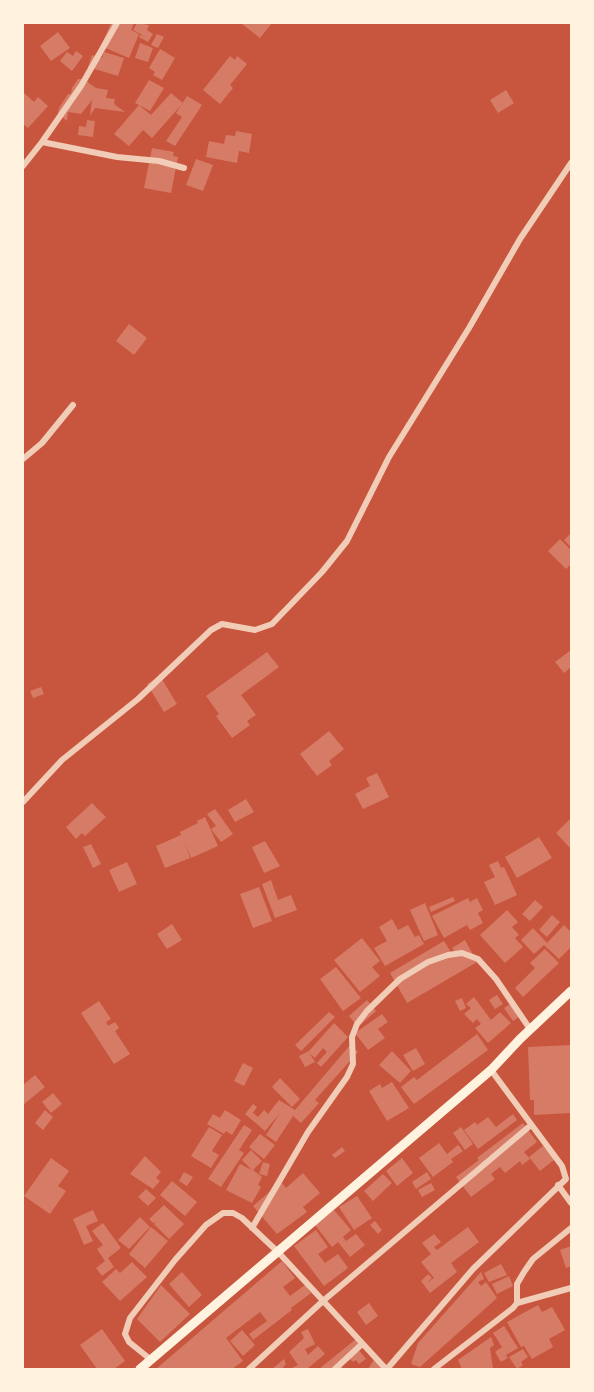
<!DOCTYPE html>
<html>
<head>
<meta charset="utf-8">
<style>
  body { margin:0 }
  #map { position:relative; width:594px; height:1392px; overflow:hidden; background:#c8553d; font-family:Jost,sans-serif }
  canvas { display:block }
  .frame { position:absolute; inset:0; border:24px solid #fff3e0; pointer-events:none }
</style>
</head>
<body>
<div id="map">
<canvas width="594" height="1392"></canvas>
<div class="frame"></div>
</div>
<script>
const ctx = document.querySelector('canvas').getContext('2d');
ctx.lineJoin = 'round';
function fillPath(path, color) { ctx.fillStyle = color; ctx.fill(path, 'evenodd'); }
const shape = rows => new Path2D(rows.map(r => 'M' + r).join(''));
function stroke(path, color, width, dash) { ctx.strokeStyle = color; ctx.lineWidth = width; ctx.lineCap = dash ? 'butt' : 'round'; ctx.setLineDash(dash || []); ctx.stroke(path); }
fillPath(shape([
  [111,23,134,23,131,30,139,34,129,58,101,46],
  [137,23,149,25,147,30,153,34,148,42,139,37,140,35,144,36,133,30],
  [241,23,272,23,260,38],
  [58,32,70,48,51,61,40,46],
  [157,34,164,37,158,48,151,45],
  [140,43,153,48,148,62,135,58],
  [160,49,175,58,162,80,153,75,155,72,149,68],
  [76,51,83,56,72,71,60,61,67,52,73,56],
  [104,52,124,58,118,76,88,67,92,55,102,58],
  [230,56,235,60,237,56,247,64,230,85,233,88,220,104,203,90],
  [78,79,83,79,96,88,108,90,106,98,115,99,114,104,125,112,95,108,90,116,92,100,81,114,68,112,67,121,58,114,59,108,68,94,71,94,72,88],
  [149,80,164,88,150,111,139,105,151,115,171,93,183,103,152,138,143,130,129,146,114,134,139,105,135,103],
  [506,90,514,103,498,113,490,100],
  [23,92,34,102,38,97,48,106,28,128,23,124],
  [187,96,202,105,175,146,166,141,182,117,176,113],
  [87,120,95,121,93,137,78,135,79,126,86,127],
  [236,131,252,134,249,153,239,151,237,163,206,157,209,141,224,144,226,135,235,136],
  [152,148,174,152,173,156,178,157,171,193,144,188],
  [196,159,213,165,203,191,186,185],
  [129,324,147,338,134,355,116,341],
  [571,533,571,547,564,540],
  [560,539,571,550,571,564,566,569,548,551],
  [571,650,571,667,564,673,555,662],
  [267,652,279,667,241,695,256,715,247,721,250,725,232,738,216,716,219,714,206,696],
  [160,676,177,704,164,712,147,684],
  [41,687,44,694,33,698,30,691],
  [329,731,344,749,329,761,332,765,317,776,300,754],
  [377,773,389,797,363,809,355,794,370,786,366,778],
  [246,799,254,812,235,822,228,810],
  [92,803,106,817,85,836,82,833,76,839,66,827],
  [215,809,233,834,221,842,211,829,216,826,207,814],
  [205,817,218,846,191,858,185,843,190,858,165,868,156,846,181,835,180,832,198,823,197,821],
  [571,818,571,849,556,833],
  [539,837,552,858,517,878,505,857],
  [265,841,280,866,264,873,252,847],
  [91,844,101,864,93,868,83,847],
  [498,861,501,868,504,867,517,895,495,905,484,882,495,877,489,865],
  [127,862,137,884,119,892,109,870],
  [271,880,278,900,291,895,297,910,275,918,262,884],
  [259,887,272,921,253,928,240,894],
  [453,897,455,901,431,912,429,907],
  [468,898,470,902,477,898,483,910,478,913,483,923,470,930,467,925,444,938,432,916],
  [535,900,543,907,530,921,522,914],
  [425,903,438,935,424,941,410,910],
  [507,910,518,922,512,927,519,935,515,938,523,947,505,963,480,935],
  [552,915,560,922,547,937,539,930],
  [392,919,398,930,408,925,415,937,419,935,424,944,385,966,374,948,387,941,379,927],
  [172,924,182,940,167,949,157,934],
  [564,925,571,932,571,947,559,959,544,945,534,954,521,940,533,928,547,943],
  [362,938,380,961,372,967,380,976,360,992,334,960],
  [465,940,477,962,407,1003,390,973,444,941,454,957,457,956,452,948],
  [545,949,559,963,523,997,515,988,535,968,530,963],
  [336,967,361,998,343,1011,320,979],
  [497,995,503,1004,495,1009,489,1000],
  [474,997,491,1020,500,1012,511,1023,488,1043,475,1028,481,1024,477,1019,473,1023,464,1014,471,1008,466,1004],
  [462,998,466,1008,460,1011,455,1001],
  [367,1000,376,1011,358,1027,349,1016],
  [99,1001,111,1019,106,1022,108,1026,115,1022,119,1028,115,1031,130,1054,114,1064,81,1013],
  [510,1004,519,1017,513,1021,504,1008],
  [329,1012,335,1017,301,1051,295,1045],
  [382,1014,388,1022,378,1029,385,1038,368,1050,355,1033],
  [334,1023,348,1037,321,1067,317,1063,327,1052,323,1048,315,1058,310,1054,315,1062,305,1067,299,1056,309,1051],
  [477,1034,488,1050,414,1104,401,1087,414,1077,417,1080],
  [350,1045,358,1052,315,1100,319,1103,301,1123,293,1116,276,1142,266,1135,280,1113,265,1131,245,1114,253,1104,257,1107,253,1113,258,1117,264,1110,268,1114,279,1100,295,1110],
  [571,1045,571,1113,534,1115,534,1100,530,1100,528,1047],
  [416,1048,425,1064,413,1071,403,1055],
  [392,1051,411,1071,400,1083,379,1065],
  [243,1063,253,1068,244,1086,234,1081],
  [35,1075,45,1087,23,1105,23,1085],
  [280,1078,300,1099,292,1107,272,1087],
  [392,1082,409,1108,387,1121,369,1091,380,1084,382,1088],
  [53,1093,62,1104,51,1113,42,1102],
  [45,1110,53,1117,43,1130,35,1123],
  [225,1110,241,1120,232,1135,226,1131,224,1134,207,1124,213,1114,220,1118],
  [513,1114,517,1120,478,1149,464,1130,475,1122,477,1125,488,1117,496,1127],
  [523,1123,537,1142,524,1152,530,1159,522,1165,520,1161,505,1173,500,1167,491,1174,495,1179,471,1197,456,1177,479,1160,477,1158],
  [244,1125,252,1130,239,1150,244,1153,221,1187,208,1179],
  [209,1127,222,1135,212,1151,219,1155,211,1168,191,1156],
  [461,1127,473,1144,465,1150,453,1133],
  [260,1134,275,1145,264,1159,249,1147],
  [439,1143,447,1154,458,1145,463,1151,451,1159,453,1162,433,1177,419,1158],
  [543,1146,555,1159,540,1171,529,1157],
  [342,1147,345,1151,335,1158,332,1155],
  [251,1150,262,1161,253,1170,262,1177,258,1185,261,1187,252,1203,226,1190,240,1164,252,1170,242,1160],
  [145,1156,161,1172,156,1178,160,1181,153,1189,130,1174],
  [51,1158,69,1171,58,1186,66,1191,50,1214,24,1196],
  [402,1158,413,1173,397,1186,386,1171],
  [263,1162,270,1164,267,1176,259,1174],
  [184,1172,193,1177,187,1186,179,1181],
  [427,1172,431,1179,416,1189,412,1182],
  [303,1173,320,1193,303,1207,307,1212,277,1234,253,1206,281,1182,286,1188],
  [383,1174,392,1183,373,1201,364,1191],
  [172,1181,197,1202,185,1216,160,1195],
  [431,1183,435,1190,422,1197,418,1190],
  [146,1189,156,1198,148,1206,138,1197],
  [357,1196,372,1218,354,1230,339,1207],
  [164,1205,184,1224,169,1239,154,1224,156,1222,153,1223,149,1219],
  [93,1210,98,1221,86,1226,93,1241,84,1245,73,1219],
  [334,1210,351,1230,343,1237,346,1241,356,1234,365,1245,350,1257,338,1242,332,1247,315,1225],
  [140,1217,150,1227,129,1249,118,1240],
  [375,1221,382,1230,378,1234,370,1225],
  [103,1223,121,1248,108,1258,114,1267,102,1276,96,1268,105,1261,97,1249,103,1245,92,1231],
  [151,1227,168,1241,145,1268,129,1254],
  [468,1227,479,1242,451,1263,457,1272,430,1293,421,1281,428,1274,432,1278,427,1283,434,1278,421,1262,431,1254,422,1243,434,1234,441,1242,434,1247,437,1250],
  [316,1230,328,1247,318,1254,325,1263,338,1254,348,1268,324,1286,294,1246],
  [571,1246,571,1266,566,1268,560,1250],
  [282,1261,295,1278,283,1287,290,1296,305,1285,311,1293,291,1308,292,1310,253,1340,249,1334,267,1321,260,1312,226,1338,243,1361,232,1369,156,1369],
  [132,1262,147,1277,120,1301,102,1282,116,1269,120,1273],
  [501,1264,507,1275,489,1282,484,1273],
  [182,1272,202,1295,189,1307,169,1284],
  [481,1272,484,1279,478,1282,481,1286,486,1282,497,1298,420,1367,411,1364,418,1343],
  [509,1276,513,1286,497,1294,492,1284],
  [161,1285,190,1314,160,1342,137,1319],
  [369,1303,378,1316,366,1325,357,1312],
  [538,1305,542,1312,552,1307,565,1330,549,1339,553,1347,532,1359,524,1346,521,1347,507,1322],
  [504,1326,518,1348,506,1355,508,1358,501,1362,495,1352,502,1347,493,1333],
  [102,1329,125,1361,114,1369,97,1369,80,1345],
  [308,1329,315,1344,305,1349,308,1355,318,1346,325,1354,307,1369,290,1369,298,1365,289,1352,304,1338,301,1332],
  [242,1330,255,1345,243,1356,230,1341],
  [491,1337,494,1345,490,1348,493,1369,462,1369,458,1360],
  [356,1339,362,1346,358,1349,366,1359,359,1364,356,1360,353,1362,350,1359,341,1366,344,1369,319,1369],
  [523,1349,528,1357,521,1362,523,1365,517,1369,509,1357],
  [284,1359,286,1364,282,1369,272,1369],
  [374,1360,383,1369,368,1369]
]), '#d67c66');
stroke(shape([
  [42,142,81,86,117,23],
  [23,166,42,142,117,157,159,161,184,168],
  [23,459,42,443,73,405],
  [23,802,62,760,138,699,211,630,222,624,255,630,272,624,322,572,347,541,389,457,469,328,520,239,571,163],
  [558,1185,571,1203],
  [252,1228,308,1132,347,1077,353,1064,352,1037,357,1024,367,1011,400,979,428,962,448,955,462,953,478,959,496,979,530,1029],
  [517,1303,571,1288],
  [150,1359,129,1342,125,1334,130,1318,175,1260,206,1225,223,1213,233,1213,242,1218,279,1253,386,1369],
  [249,1369,323,1301,531,1125],
  [335,1369,362,1344],
  [387,1369,473,1269,566,1179,562,1166,491,1070],
  [434,1369,513,1308,517,1303,517,1284,524,1272,533,1259,571,1228]
]), '#f1ccb7', 6);
stroke(shape([
  [140,1369,491,1070,520,1039,571,991]
]), '#fff3e0', 9);
</script>
</body>
</html>
